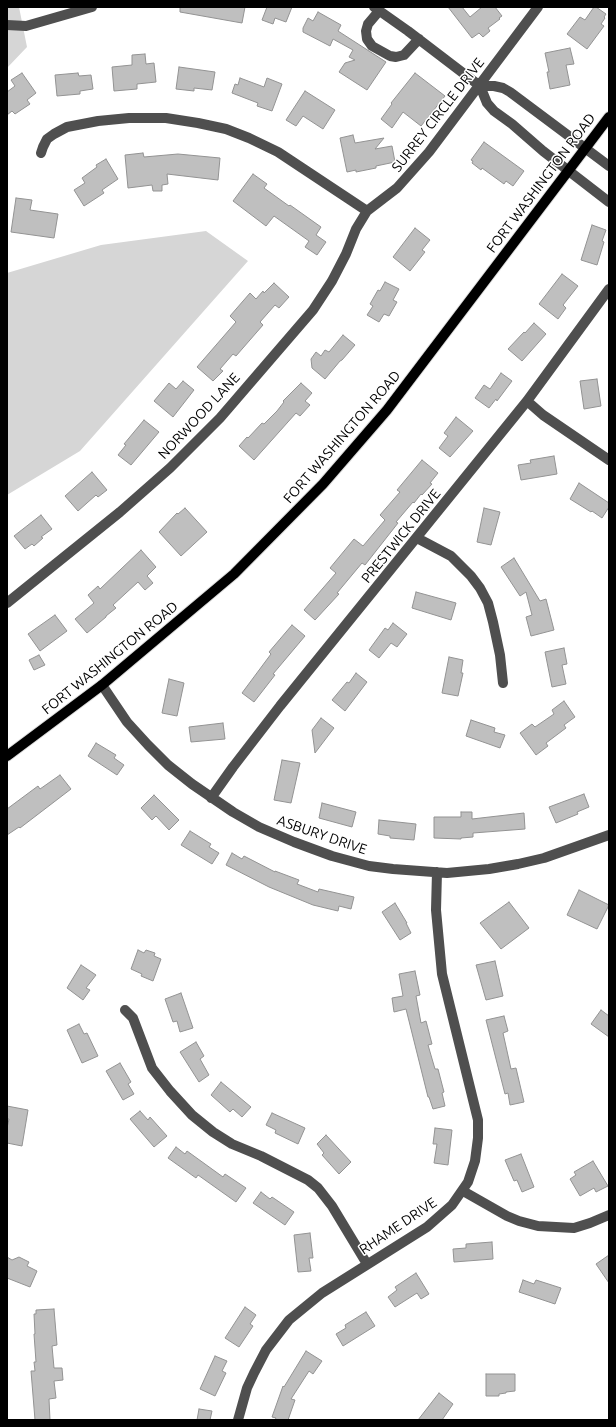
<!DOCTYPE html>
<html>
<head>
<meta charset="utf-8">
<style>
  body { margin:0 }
  #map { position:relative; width:616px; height:1427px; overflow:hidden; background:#fff; font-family:Ubuntu,sans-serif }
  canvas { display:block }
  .frame { position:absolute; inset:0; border:8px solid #000; pointer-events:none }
</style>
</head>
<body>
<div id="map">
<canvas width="616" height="1427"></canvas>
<div class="frame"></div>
</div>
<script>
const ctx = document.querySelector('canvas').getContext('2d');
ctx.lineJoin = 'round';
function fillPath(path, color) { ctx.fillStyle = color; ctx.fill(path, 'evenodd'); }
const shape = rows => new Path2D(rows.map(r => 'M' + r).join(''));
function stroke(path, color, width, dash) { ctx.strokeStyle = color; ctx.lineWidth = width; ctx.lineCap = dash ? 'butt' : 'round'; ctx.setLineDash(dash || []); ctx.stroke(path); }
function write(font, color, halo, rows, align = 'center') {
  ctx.font = font + ' Ubuntu,sans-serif'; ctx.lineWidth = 3; ctx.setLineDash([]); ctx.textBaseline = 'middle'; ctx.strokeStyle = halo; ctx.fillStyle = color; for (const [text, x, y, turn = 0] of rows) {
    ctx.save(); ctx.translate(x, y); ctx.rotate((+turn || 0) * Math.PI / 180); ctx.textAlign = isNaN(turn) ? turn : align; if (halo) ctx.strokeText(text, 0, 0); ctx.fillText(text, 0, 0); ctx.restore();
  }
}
fillPath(shape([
  [7,7,19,7,27,47,7,68],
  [206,231,248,261,80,451,7,495,7,273,101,245]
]), '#d6d6d6');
const building = shape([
  [180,7,245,7,242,23,180,12,180,7],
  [267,7,292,7,286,22,275,18,273,24,262,20,267,7],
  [448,7,462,7,470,17,482,7,495,7,502,16,499,18,500,19,488,28,490,31,483,37,479,33,472,38,448,7],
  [594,7,596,7,606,14,604,17,605,18,601,24,604,26,587,49,567,34,580,17,585,20,594,7],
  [318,12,341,25,338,31,386,62,367,90,339,72,345,63,355,60,349,57,353,50,333,39,330,46,303,32,303,28,308,18,313,21,318,12],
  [570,48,574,64,566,65,570,85,550,89,547,72,549,72,545,53,570,48],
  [145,54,146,64,154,63,156,82,137,84,137,89,114,91,112,67,132,65,132,55,145,54],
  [179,67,215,72,212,90,194,88,194,91,176,89,179,67],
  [22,73,36,93,27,100,30,104,15,114,12,111,7,115,7,92,15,86,11,80,22,73],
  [78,73,79,76,91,75,93,89,80,91,80,94,57,96,55,75,78,73],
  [415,73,445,96,421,126,403,112,392,128,381,119,392,104,391,103,415,73],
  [240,78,264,87,267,78,282,84,272,111,257,106,258,103,232,93,235,84,238,85,240,78],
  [305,91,335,110,323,129,303,116,296,126,286,120,305,91],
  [353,135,355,143,384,138,375,149,392,146,395,162,376,166,376,168,356,172,356,170,347,172,340,138,353,135],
  [484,142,524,171,513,186,506,181,504,184,482,168,481,170,472,163,473,161,471,160,484,142],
  [143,153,144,157,178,154,220,158,218,180,167,174,168,184,162,185,162,191,153,191,152,185,128,188,125,155,143,153],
  [106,159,118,179,102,190,104,193,84,206,74,190,85,183,82,178,97,167,96,165,106,159],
  [253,174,267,184,264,188,289,206,290,205,321,227,316,235,326,242,317,255,305,247,309,241,274,216,266,226,233,201,253,174],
  [16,198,32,200,30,210,58,214,54,238,11,232,16,198],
  [592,225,606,230,602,241,604,242,597,265,581,260,592,225],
  [415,228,430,240,422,250,425,252,410,271,393,257,415,228],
  [562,274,578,286,563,305,566,308,558,319,539,304,562,274],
  [385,282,399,289,393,300,397,302,389,316,384,314,379,322,367,315,373,306,370,304,378,290,380,291,385,282],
  [274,283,289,297,279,308,275,305,260,322,263,325,236,356,233,354,220,369,223,371,213,381,197,367,236,322,230,316,250,293,256,299,263,291,264,293,274,283],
  [534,323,546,334,522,361,508,349,524,332,525,333,534,323],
  [343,335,355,345,342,360,340,361,325,379,312,368,311,359,316,352,321,356,325,350,329,352,343,335],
  [501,373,512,381,497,401,496,399,489,408,475,398,484,385,490,389,501,373],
  [597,379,601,406,584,409,580,381,597,379],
  [183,381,194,390,173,417,154,401,169,383,176,389,183,381],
  [301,383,312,393,305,401,310,405,300,416,296,413,254,460,239,446,247,437,248,438,262,423,264,424,277,411,284,402,283,401,301,383],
  [456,417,473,431,450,457,439,448,448,436,444,433,456,417],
  [144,420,159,432,131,465,118,455,126,445,124,444,144,420],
  [554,456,557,474,521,480,518,465,531,463,530,460,554,456],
  [422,460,438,473,430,483,432,484,422,495,421,494,414,503,413,502,396,522,398,523,365,565,362,563,337,593,339,594,315,620,304,610,336,573,330,568,354,539,363,546,385,520,380,515,400,492,397,490,422,460],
  [92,472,107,490,98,497,96,495,78,511,65,496,92,472],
  [579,483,609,503,609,507,602,518,592,511,591,512,570,499,579,483],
  [185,508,207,532,181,556,159,532,177,513,178,514,185,508],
  [484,508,500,512,491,545,477,542,484,508],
  [41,515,52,529,41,537,43,538,34,546,32,544,25,549,14,536,41,515],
  [141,550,156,567,147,576,153,583,145,590,138,582,113,605,116,608,106,616,106,617,87,633,75,619,94,603,88,595,98,586,100,589,141,550],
  [514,558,540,601,546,599,554,630,531,636,526,617,532,615,526,592,520,596,501,567,514,558],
  [416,592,456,603,451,620,412,608,416,592],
  [55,615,67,631,40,651,28,634,55,615],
  [393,623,407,634,397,647,391,643,379,658,369,650,385,628,388,630,393,623],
  [292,625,305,636,273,674,275,675,254,702,242,693,271,654,269,652,292,625],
  [564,648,567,664,562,665,566,684,552,687,545,652,564,648],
  [39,655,45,665,34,670,29,660,39,655],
  [449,657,463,660,461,673,463,673,458,696,442,693,449,657],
  [356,673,367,682,345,711,332,700,347,682,349,683,356,673],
  [169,679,184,683,177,716,162,713,169,679],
  [564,701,575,717,564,725,566,728,546,743,548,746,536,755,520,733,532,724,535,727,554,714,552,710,564,701],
  [321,718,334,728,315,753,312,730,321,718],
  [471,720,495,728,494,732,505,735,500,748,466,736,471,720],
  [223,723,225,739,191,742,189,727,223,723],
  [96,743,116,755,114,758,124,765,117,775,88,756,96,743],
  [282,760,300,763,291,803,274,800,282,760],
  [60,775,71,789,20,828,19,827,7,835,7,809,38,786,40,789,60,775],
  [584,794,589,807,577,812,578,814,556,823,549,807,584,794],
  [154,795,179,820,169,830,156,816,152,820,141,808,154,795],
  [322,803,356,812,352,827,319,818,322,803],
  [461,812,472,812,472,819,524,813,525,829,473,833,473,837,461,838,461,839,434,838,434,817,461,817,461,812],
  [379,820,416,824,414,840,390,838,390,836,378,834,379,820],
  [190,831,211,844,209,847,219,853,212,864,181,845,190,831],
  [232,853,242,859,244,856,275,872,275,871,299,880,297,884,318,892,319,889,354,897,351,909,339,906,338,911,313,905,269,887,226,865,232,853],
  [579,890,609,905,597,929,567,915,579,890],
  [509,902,529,928,501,949,480,923,509,902],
  [395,903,407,923,406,923,411,933,400,940,382,912,395,903],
  [138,950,144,953,146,950,155,953,154,956,161,959,153,981,141,976,142,974,131,969,138,950],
  [495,961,503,996,486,1000,476,965,495,961],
  [81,965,96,975,86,988,90,990,83,1000,67,988,81,965],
  [415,971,420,995,416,996,421,1023,426,1021,432,1044,428,1045,435,1069,438,1069,444,1092,442,1093,445,1106,433,1109,429,1097,428,1097,406,1009,394,1012,392,998,403,996,399,974,415,971],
  [181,993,193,1028,180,1032,177,1021,173,1022,165,999,181,993],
  [601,1010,609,1016,609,1037,591,1024,601,1010],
  [504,1016,508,1031,503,1033,511,1069,516,1068,524,1102,510,1105,508,1093,505,1094,486,1020,504,1016],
  [79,1024,84,1034,87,1033,98,1056,82,1063,67,1030,79,1024],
  [196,1042,204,1056,200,1059,209,1075,199,1082,180,1052,196,1042],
  [120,1063,131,1082,128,1084,134,1094,123,1100,106,1071,120,1063],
  [221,1082,251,1107,242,1117,233,1109,230,1112,211,1095,221,1082],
  [7,1106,28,1110,22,1146,7,1143,7,1128,9,1119,7,1119,7,1106],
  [140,1111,148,1120,150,1117,167,1136,154,1147,130,1119,140,1111],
  [272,1113,305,1128,298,1144,275,1133,276,1130,266,1125,272,1113],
  [435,1128,452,1130,448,1165,434,1163,437,1144,433,1144,435,1128],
  [326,1135,351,1162,339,1174,322,1155,324,1153,317,1144,326,1135],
  [176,1147,185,1154,187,1151,223,1177,225,1174,246,1188,236,1202,198,1175,196,1178,168,1158,176,1147],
  [521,1154,534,1187,522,1192,517,1180,514,1181,505,1160,521,1154],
  [593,1161,608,1186,596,1192,594,1188,580,1196,570,1179,576,1175,574,1172,593,1161],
  [261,1192,270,1199,272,1197,294,1212,285,1225,253,1203,261,1192],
  [310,1233,313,1258,309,1258,311,1271,298,1272,294,1235,310,1233],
  [492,1242,493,1259,454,1262,453,1249,466,1248,466,1244,492,1242],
  [609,1255,609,1283,596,1264,609,1255],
  [7,1257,12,1260,19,1257,29,1262,27,1266,37,1271,30,1287,7,1278,7,1257],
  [416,1273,429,1294,421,1299,417,1293,395,1307,388,1297,397,1290,395,1287,416,1273],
  [523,1280,534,1284,536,1280,561,1288,555,1304,519,1292,523,1280],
  [245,1307,256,1315,250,1324,253,1326,239,1347,225,1338,245,1307],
  [54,1309,57,1345,52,1346,54,1368,62,1368,63,1380,54,1381,56,1398,49,1399,50,1420,35,1420,31,1371,35,1371,34,1362,36,1362,34,1334,35,1334,34,1314,36,1314,36,1310,54,1309],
  [366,1312,375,1326,343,1346,336,1334,346,1328,345,1325,366,1312],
  [306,1351,322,1361,313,1374,309,1371,291,1399,295,1400,288,1420,275,1420,276,1418,272,1417,283,1386,284,1387,306,1351],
  [215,1356,227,1361,222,1371,226,1373,215,1396,200,1389,215,1356],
  [486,1374,515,1374,515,1391,506,1392,506,1393,499,1394,499,1396,486,1396,486,1374],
  [439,1393,453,1404,442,1420,418,1420,439,1393],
  [199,1409,212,1411,210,1420,197,1420,199,1409]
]);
fillPath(building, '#bfbfbf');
stroke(building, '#939393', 1);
const major = shape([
  [7,756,102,685,234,574,323,484,387,410,609,117]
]);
stroke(major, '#dbdbdb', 12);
stroke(shape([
  [374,7,408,31,480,86,487,103,494,111,512,124,543,151,609,202],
  [379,11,368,24,366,31,367,39,372,46,390,56,396,57,404,55,419,39],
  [7,25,26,26,92,7],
  [480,86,494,86,503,88,510,92,609,166],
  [41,153,43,147,47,139,54,134,67,127,98,121,129,118,166,118,198,123,226,129,249,138,278,152,367,211],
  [527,401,543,415,609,460],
  [417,538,451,556,471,576,480,588,488,603,493,622,500,655,503,683],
  [7,603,120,512,170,468,220,418,313,310,332,281,346,254,356,229,367,211,397,188,429,152,538,7],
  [102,685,127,722,148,745,168,765,192,784,233,812,259,827,294,842,332,856,369,866,393,869,447,873,489,869,518,864,544,858,609,835],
  [211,798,233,767,280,706,527,401,609,289],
  [125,1010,133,1018,152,1068,170,1091,192,1115,213,1132,232,1144,261,1156,308,1180,318,1188,332,1206,367,1264],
  [463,1191,507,1216,519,1221,538,1226,574,1228,590,1223,609,1215],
  [238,1420,247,1388,254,1373,266,1350,289,1320,322,1293,427,1227,452,1205,468,1182,475,1161,478,1138,478,1120,442,974,436,910,437,872]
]), '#4f4f4f', 10);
stroke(major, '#000', 10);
write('14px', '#000', '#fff', [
  ["SURREY CIRCLE DRIVE",438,115,-52],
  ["FORT WASHINGTON ROAD",541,183,-53],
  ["NORWOOD LANE",199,416,-47],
  ["FORT WASHINGTON ROAD",342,437,-49],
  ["PRESTWICK DRIVE",401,536,-51],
  ["FORT WASHINGTON ROAD",110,658,-39],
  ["ASBURY DRIVE",322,835,19],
  ["RHAME DRIVE",398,1226,-34]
]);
</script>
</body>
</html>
